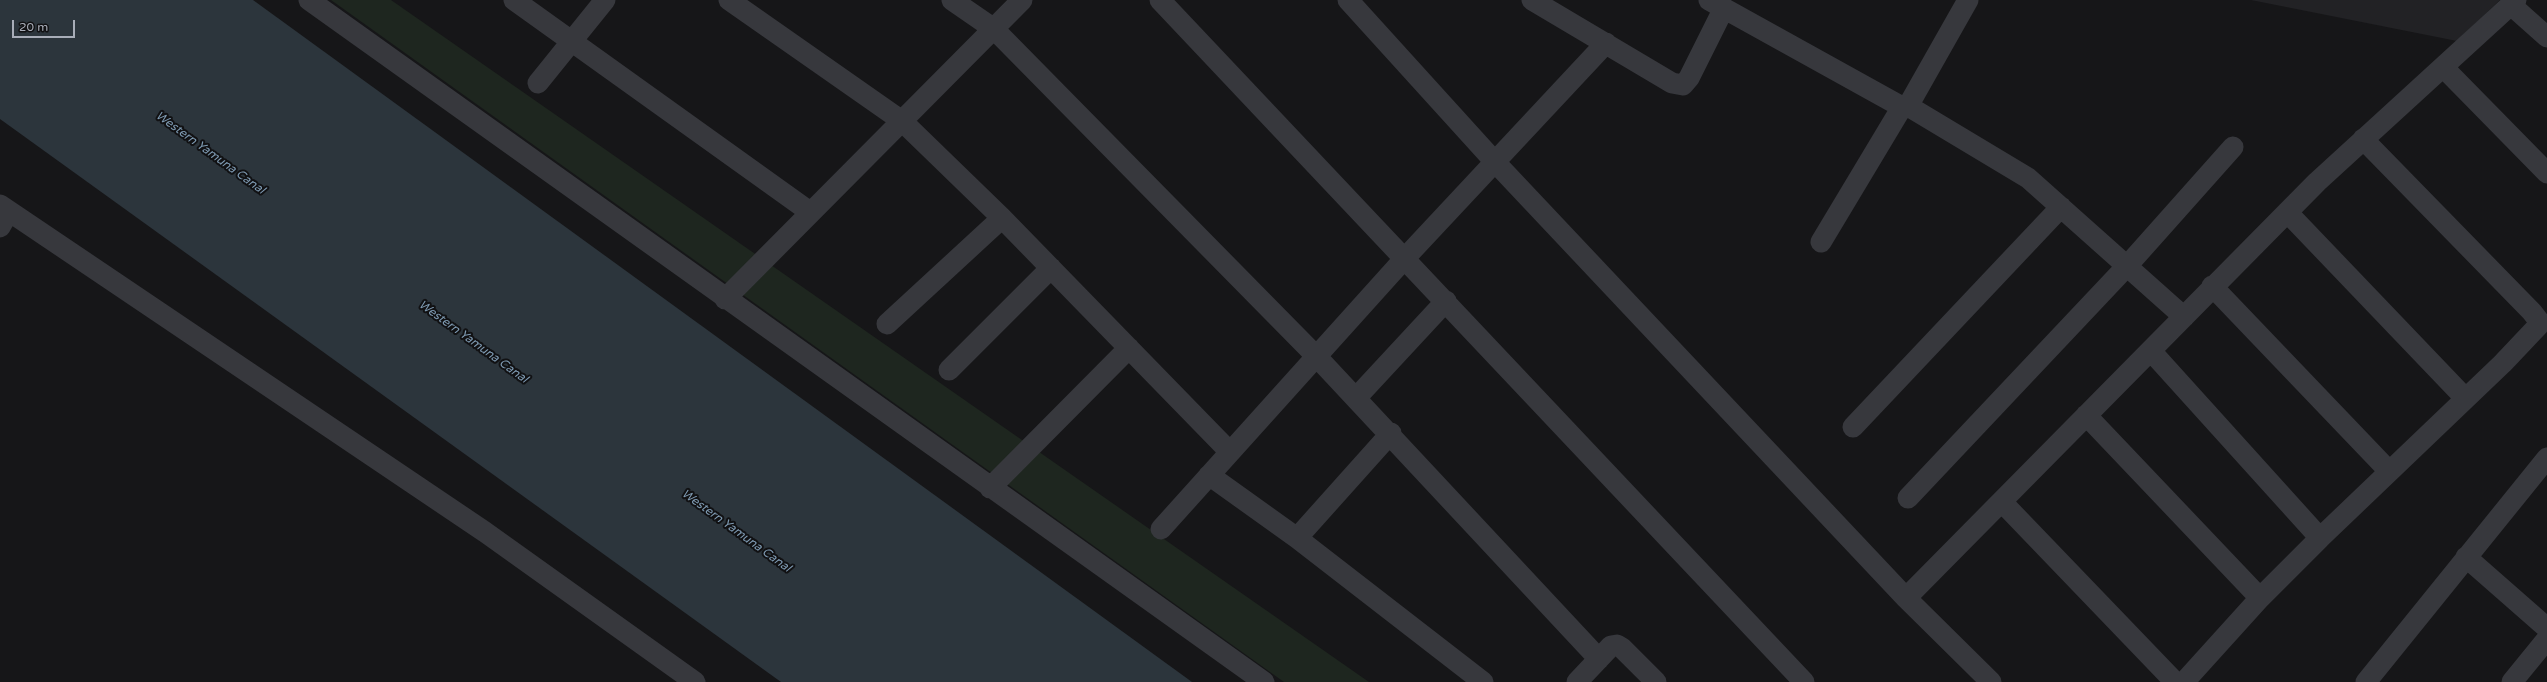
<!DOCTYPE html>
<html>
<head>
<meta charset="utf-8">
<style>
  body { margin:0 }
  #map { position:relative; width:2547px; height:682px; overflow:hidden; background:#161618; font-family:"Varela Round",sans-serif }
  canvas { display:block }
  .scale { position:absolute; left:12px; top:20px; width:63px; height:18px; box-sizing:border-box; border:2px solid #a8adb8; border-top:0; padding-left:5px; font-size:12px; line-height:14px; white-space:nowrap; color:#a8adb8; -webkit-text-stroke:3px #111113; paint-order:stroke }
</style>
</head>
<body>
<div id="map">
<canvas width="2547" height="682"></canvas>
<div class="scale">20 m</div>
</div>
<script>
const ctx = document.querySelector('canvas').getContext('2d');
ctx.lineJoin = 'round';
function fillPath(path, color) { ctx.fillStyle = color; ctx.fill(path, 'evenodd'); }
const shape = rows => new Path2D(rows.map(r => 'M' + r).join(''));
function stroke(path, color, width, dash) { ctx.strokeStyle = color; ctx.lineWidth = width; ctx.lineCap = dash ? 'butt' : 'round'; ctx.setLineDash(dash || []); ctx.stroke(path); }
function write(font, color, halo, rows, align = 'center') {
  ctx.font = font + ' "Varela Round",sans-serif'; ctx.lineWidth = 4; ctx.setLineDash([]); ctx.textBaseline = 'middle'; ctx.strokeStyle = halo; ctx.fillStyle = color; for (const [text, x, y, turn = 0] of rows) {
    ctx.save(); ctx.translate(x, y); ctx.rotate((+turn || 0) * Math.PI / 180); ctx.textAlign = isNaN(turn) ? turn : align; if (halo) ctx.strokeText(text, 0, 0); ctx.fillText(text, 0, 0); ctx.restore();
  }
}
fillPath(shape([
  [2251,0,2500,0,2457,41]
]), '#222225');
fillPath(shape([
  [331,0,391,0,1369,682,1284,682]
]), '#1e261f');
fillPath(shape([
  [0,0,253,0,1192,682,781,682,0,119]
]), '#2c353c');
stroke(shape([
  [309,0,1264,682],
  [514,0,810,212],
  [729,0,902,121,1002,218,1230,452],
  [952,0,994,29,1317,357,1599,659],
  [1160,0,1804,682],
  [1348,0,1495,162,1906,598,1991,682],
  [1532,0,1672,83,1683,85,1689,78,1724,8],
  [1709,0,1893,102,1902,107,1908,106,2028,178,2184,317],
  [2511,5,2547,37],
  [2443,67,2547,173],
  [538,83,605,0],
  [1908,106,1968,0],
  [0,205,485,532,695,682],
  [2287,212,2465,398],
  [0,227,9,211],
  [1821,242,1902,107],
  [2212,286,2389,471],
  [725,299,1022,0],
  [887,324,1002,218],
  [2151,351,2320,538],
  [949,370,1051,268],
  [1356,398,1446,301],
  [2086,415,2260,598],
  [1853,427,2061,207],
  [1209,475,1297,538,1483,682],
  [990,488,1129,348],
  [1908,498,2127,266,2233,147],
  [2002,502,2175,682],
  [1161,529,1405,258,1606,43],
  [1297,538,1391,433],
  [2466,557,2547,628],
  [1906,598,2317,182,2516,0],
  [1577,682,1611,646,1617,645,1622,648,1656,682],
  [2184,682,2260,598,2320,538,2503,363,2538,326,2539,321,2532,312,2363,139],
  [2366,682,2547,458],
  [2512,682,2547,639]
]), '#37383d', 21);
write('italic 12px', '#7f9bb3', '#111113', [
  ["Western Yamuna Canal",210,153,36],
  ["Western Yamuna Canal",473,342,36],
  ["Western Yamuna Canal",736,531,36]
]);
</script>
</body>
</html>
